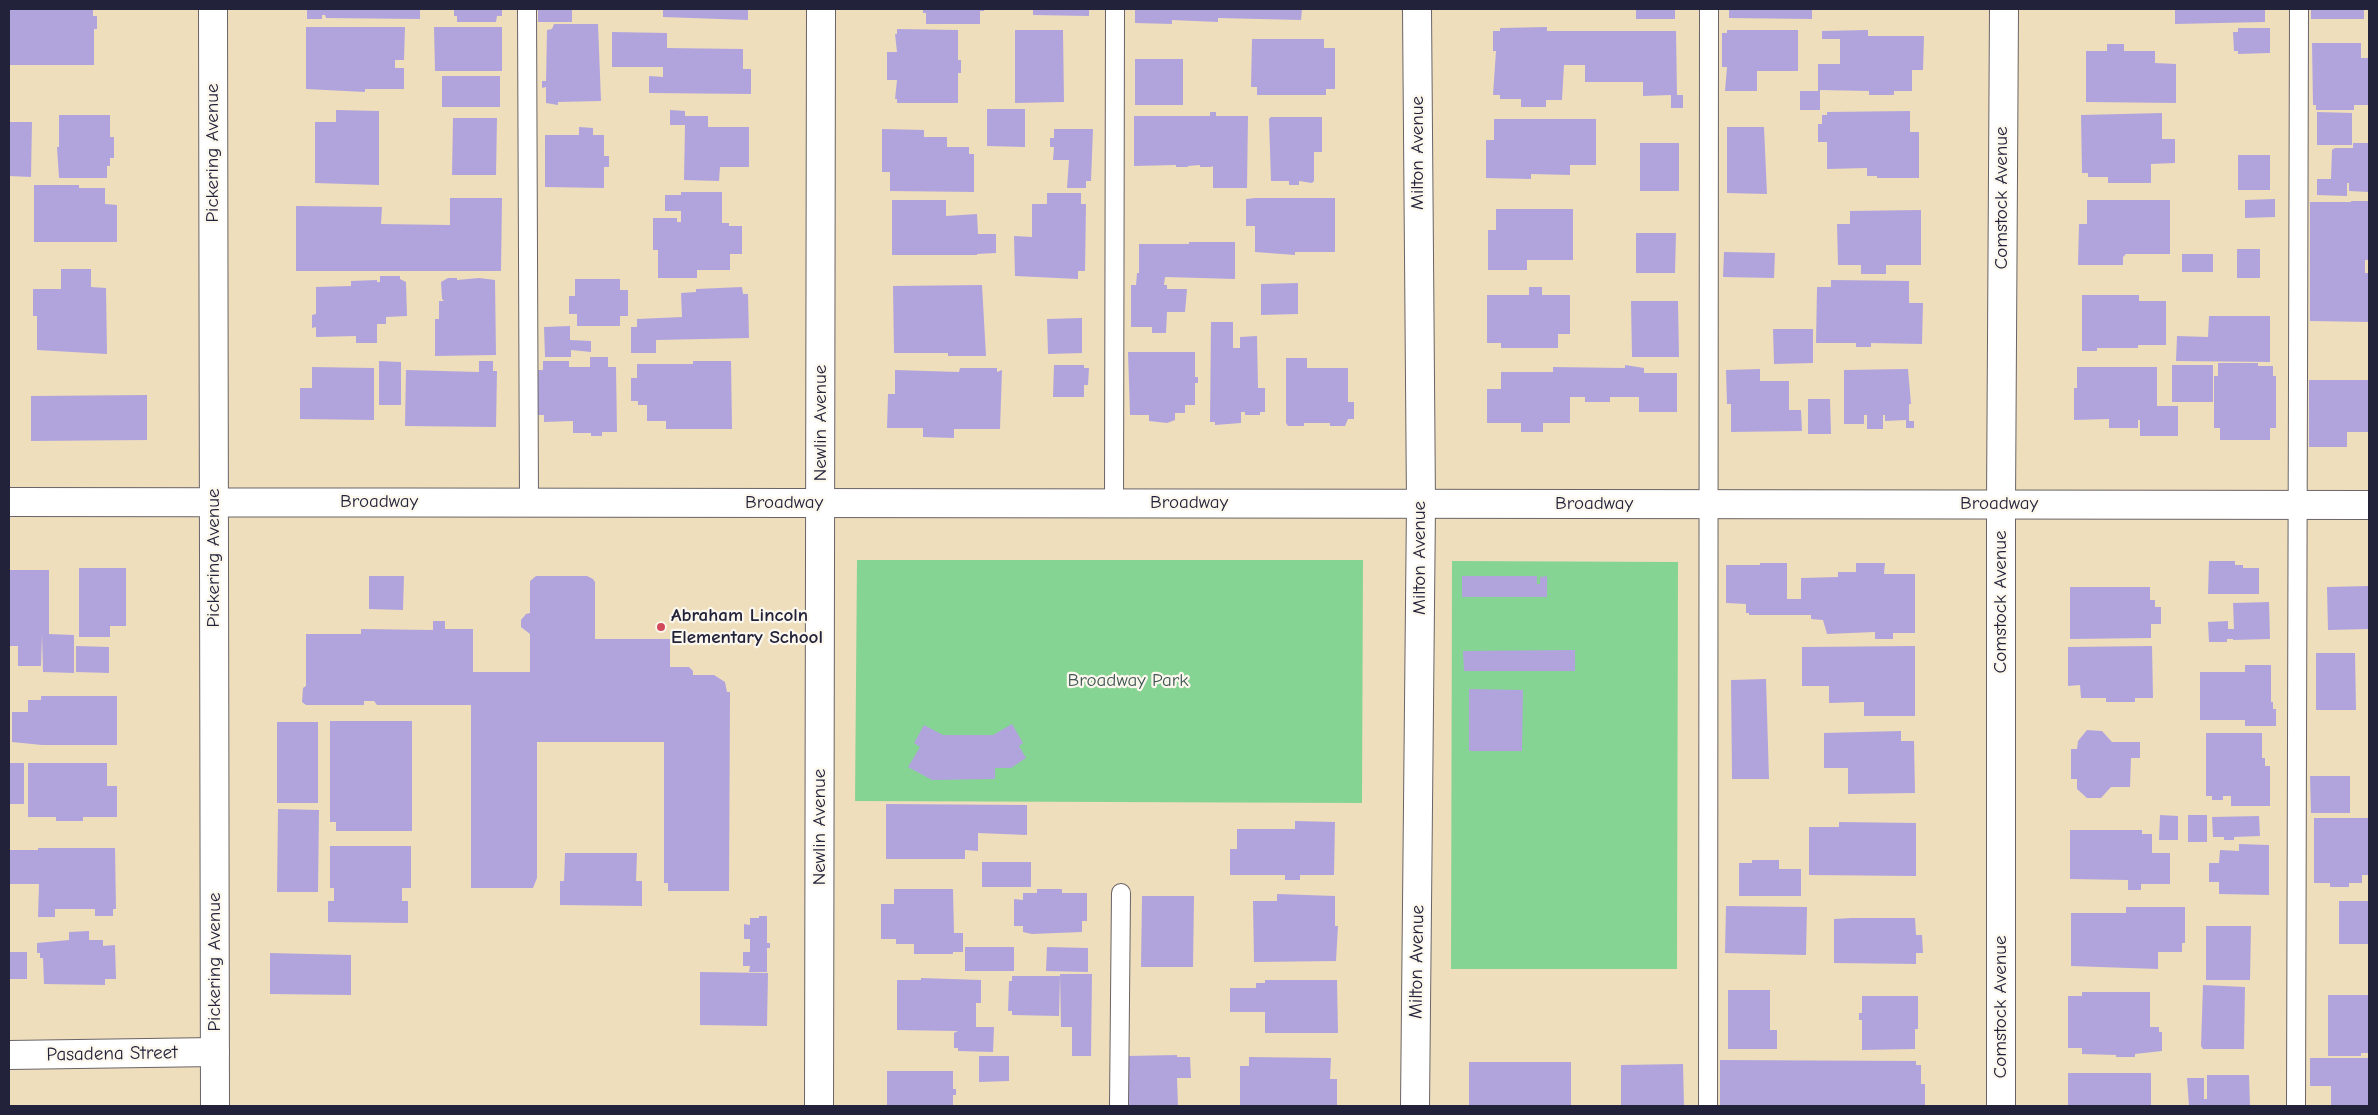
<!DOCTYPE html>
<html>
<head>
<meta charset="utf-8">
<style>
  body { margin:0 }
  #map { position:relative; width:2378px; height:1115px; overflow:hidden; background:#efdebc; font-family:"Comic Neue",sans-serif }
  canvas { display:block }
  .frame { position:absolute; inset:0; border:10px solid #22223b; pointer-events:none }
</style>
</head>
<body>
<div id="map">
<canvas width="2378" height="1115"></canvas>
<div class="frame"></div>
</div>
<script>
const ctx = document.querySelector('canvas').getContext('2d');
ctx.lineJoin = 'round';
function fillPath(path, color) { ctx.fillStyle = color; ctx.fill(path, 'evenodd'); }
const shape = rows => new Path2D(rows.map(r => 'M' + r).join(''));
function stroke(path, color, width, dash) { ctx.strokeStyle = color; ctx.lineWidth = width; ctx.lineCap = dash ? 'butt' : 'round'; ctx.setLineDash(dash || []); ctx.stroke(path); }
function write(font, color, halo, rows, align = 'center') {
  ctx.font = font + ' "Comic Neue",sans-serif'; ctx.lineWidth = 4.5; ctx.setLineDash([]); ctx.textBaseline = 'middle'; ctx.strokeStyle = halo; ctx.fillStyle = color; for (const [text, x, y, turn = 0] of rows) {
    ctx.save(); ctx.translate(x, y); ctx.rotate((+turn || 0) * Math.PI / 180); ctx.textAlign = isNaN(turn) ? turn : align; if (halo) ctx.strokeText(text, 0, 0); ctx.fillText(text, 0, 0); ctx.restore();
  }
}
fillPath(shape([
  [857,560,1363,560,1362,803,855,801],
  [1452,561,1678,562,1677,969,1451,969]
]), '#86d493');
fillPath(shape([
  [9,9,93,9,93,16,97,16,97,29,94,29,94,65,9,65],
  [307,9,420,9,420,19,326,18,325,15,322,15,322,19,307,19],
  [454,9,502,9,502,16,497,16,496,22,457,22,457,16,454,16],
  [538,9,572,9,572,22,538,22],
  [663,9,748,9,748,20,663,17],
  [923,9,984,9,984,11,980,11,980,24,926,24,926,13,923,13],
  [1033,9,1089,9,1089,16,1033,15],
  [1135,9,1302,9,1301,20,1218,18,1218,22,1172,20,1172,24,1135,23],
  [1636,9,1675,9,1675,19,1636,19],
  [1729,9,1812,9,1812,19,1729,18],
  [2175,9,2265,9,2265,22,2175,24],
  [2311,9,2364,9,2364,19,2311,19],
  [554,24,598,24,601,101,558,102,558,105,546,103,546,87,542,88,542,81,546,81,547,30,552,29],
  [306,27,405,27,404,60,395,60,395,68,404,68,404,89,365,89,365,92,306,89],
  [434,27,502,27,502,71,435,71],
  [1547,27,1547,31,1676,31,1677,95,1683,95,1683,108,1671,108,1671,95,1643,96,1643,82,1585,82,1585,65,1564,65,1562,100,1546,100,1546,107,1521,107,1521,99,1500,99,1500,95,1493,95,1496,51,1493,51,1493,31,1500,31,1500,28],
  [2238,28,2270,28,2270,53,2238,54,2238,51,2234,51,2233,32,2238,32],
  [897,29,958,30,958,60,961,60,961,73,958,73,958,103,897,103,897,99,895,99,897,80,887,80,887,52,897,52,895,34,897,34],
  [1015,30,1063,30,1064,102,1015,103],
  [1727,30,1798,30,1798,71,1757,71,1757,91,1725,91,1727,67,1722,67,1722,33,1727,33],
  [1868,30,1868,36,1924,36,1923,70,1912,70,1912,91,1894,91,1894,95,1869,95,1869,91,1820,90,1820,110,1800,110,1800,91,1818,91,1818,64,1840,64,1840,39,1822,39,1822,31],
  [612,32,667,33,667,48,743,49,743,69,751,69,751,94,649,93,649,76,663,77,663,67,612,67],
  [1252,39,1324,39,1324,48,1335,48,1335,89,1326,89,1326,95,1257,95,1257,87,1251,87],
  [2312,43,2361,43,2361,58,2369,58,2369,105,2354,105,2354,110,2316,110,2316,105,2313,105],
  [2107,44,2124,44,2124,51,2155,51,2155,63,2176,64,2176,103,2086,102,2086,51,2107,51],
  [1135,59,1183,59,1183,105,1135,105],
  [442,76,500,76,500,107,442,107],
  [987,109,1025,109,1025,147,987,146],
  [336,110,379,111,379,185,315,183,315,122,336,122],
  [670,110,685,111,685,116,708,116,708,127,749,127,749,167,720,167,719,181,684,180,685,125,670,125],
  [1910,111,1910,132,1919,132,1919,178,1877,178,1877,176,1867,176,1867,168,1827,169,1827,142,1818,142,1818,124,1822,124,1822,115,1827,115,1827,112],
  [1210,112,1216,112,1216,116,1248,116,1247,188,1213,188,1213,166,1211,167,1200,167,1200,165,1188,166,1188,167,1176,167,1176,165,1134,166,1134,116,1210,116],
  [2317,112,2352,113,2352,145,2317,145],
  [2162,113,2162,139,2175,139,2175,163,2151,164,2151,183,2108,183,2108,177,2088,177,2088,173,2082,173,2081,115],
  [59,115,110,115,110,137,114,137,114,158,110,158,110,166,107,166,107,178,59,178,57,147,59,147],
  [1271,117,1322,117,1322,152,1314,152,1314,181,1312,183,1299,181,1299,185,1289,185,1289,181,1271,181,1269,119],
  [453,118,497,118,496,175,452,175],
  [1494,119,1596,119,1596,165,1570,165,1570,175,1531,174,1531,179,1486,178,1486,140,1494,140],
  [9,122,32,122,31,177,9,176],
  [579,127,593,128,593,135,604,135,604,156,609,156,609,167,604,167,604,188,545,187,545,135,579,135],
  [1727,127,1764,127,1767,194,1727,193],
  [882,129,924,130,924,137,947,137,947,147,969,147,969,154,974,154,974,192,890,191,890,172,882,172],
  [1054,129,1093,129,1091,181,1086,181,1086,188,1067,188,1069,160,1053,160,1054,147,1050,147,1050,138,1054,138],
  [1640,143,1679,143,1679,191,1640,191],
  [2353,143,2369,143,2369,192,2349,191,2349,183,2347,183,2347,196,2317,195,2317,179,2331,179,2332,150,2335,148,2353,148],
  [2238,155,2270,155,2270,190,2238,190],
  [34,185,79,185,79,188,105,188,105,204,117,205,117,242,34,242],
  [681,192,722,192,722,223,729,223,729,226,742,226,742,254,730,254,730,270,697,270,697,278,658,278,658,250,653,250,653,218,677,218,677,222,681,222,681,211,665,211,665,195,681,195],
  [1047,193,1081,193,1081,204,1086,204,1085,271,1078,271,1078,279,1015,276,1014,236,1032,237,1032,204,1047,204],
  [450,198,502,198,501,271,296,271,296,206,382,207,381,224,450,225],
  [1255,198,1335,198,1335,252,1295,252,1295,255,1255,252,1255,226,1246,226,1246,199],
  [2275,199,2275,217,2245,218,2245,200],
  [892,200,946,200,946,216,977,214,978,234,996,234,996,253,977,254,977,255,892,255],
  [2087,200,2170,200,2170,254,2126,254,2123,257,2123,265,2078,265,2079,224,2087,224],
  [2351,201,2369,201,2369,260,2365,260,2365,273,2369,273,2369,322,2310,321,2310,202,2351,202],
  [1496,209,1573,209,1573,260,1527,260,1527,270,1488,270,1488,230,1496,230],
  [1921,210,1921,265,1886,265,1886,274,1861,274,1861,265,1838,265,1837,224,1850,224,1850,211],
  [1636,233,1676,233,1675,273,1636,273],
  [1189,242,1235,242,1235,279,1165,277,1164,285,1167,285,1167,289,1187,289,1185,312,1167,312,1166,333,1152,333,1152,327,1131,327,1131,285,1136,285,1137,273,1139,273,1139,244,1189,244],
  [2237,249,2260,249,2260,278,2237,278],
  [1724,252,1775,253,1774,278,1723,277],
  [2182,254,2213,254,2213,272,2182,272],
  [61,269,91,269,91,287,106,288,107,354,37,350,37,316,33,316,33,289,61,289],
  [380,276,400,276,400,279,406,282,407,316,386,317,386,324,377,324,377,343,356,343,356,336,316,337,316,327,312,328,312,315,316,314,316,287,351,286,351,281,377,280,377,282,380,282],
  [448,278,457,278,457,280,479,278,495,280,496,355,435,356,435,319,439,319,439,301,444,301,442,299,441,282],
  [575,279,620,279,620,290,628,290,628,316,620,316,620,326,577,326,577,314,569,314,569,296,575,296],
  [1831,280,1909,281,1909,303,1923,303,1922,344,1871,343,1871,347,1856,347,1856,343,1816,343,1817,287,1831,287],
  [1298,283,1298,314,1261,315,1261,284],
  [982,285,986,356,948,356,948,353,894,353,893,286],
  [742,287,743,294,748,294,749,338,656,340,656,353,631,353,631,327,637,327,637,319,682,317,681,293,696,292,696,289],
  [1529,287,1542,287,1542,295,1570,295,1570,334,1558,334,1558,348,1501,348,1501,343,1487,343,1487,295,1529,295],
  [2082,295,2139,295,2139,301,2166,301,2166,345,2138,345,2138,348,2097,348,2097,351,2082,351],
  [1631,301,1678,301,1679,357,1632,357],
  [2209,316,2270,316,2270,362,2176,361,2177,336,2208,337],
  [1082,318,1082,353,1048,354,1047,319],
  [1211,322,1233,322,1233,348,1240,348,1240,337,1257,336,1258,388,1265,388,1265,412,1260,412,1260,415,1245,415,1245,412,1241,412,1241,423,1215,425,1215,422,1210,422],
  [570,326,570,340,591,341,591,352,571,350,571,357,545,357,544,327],
  [1773,329,1813,329,1813,363,1774,364],
  [1128,352,1195,352,1195,377,1198,377,1198,383,1195,383,1195,405,1185,405,1185,413,1175,413,1175,420,1167,423,1149,421,1149,415,1130,415],
  [590,357,608,357,608,367,616,367,617,432,602,432,602,436,591,436,591,433,573,433,573,421,544,422,544,415,538,415,538,370,543,370,543,361,569,361,569,367,590,367],
  [1286,358,1307,358,1307,368,1348,368,1348,402,1354,402,1354,419,1348,419,1345,426,1330,426,1330,423,1304,423,1304,426,1288,426,1286,423],
  [379,361,401,362,401,405,379,405],
  [479,361,493,361,493,371,497,371,496,427,405,426,406,370,479,372],
  [693,361,731,361,732,429,666,429,666,421,647,421,647,405,638,405,638,401,631,401,631,378,637,378,637,364,693,364],
  [2218,363,2258,363,2258,366,2273,366,2273,376,2276,376,2276,428,2270,428,2270,440,2220,440,2220,428,2214,428,2214,376,2218,376],
  [1054,365,1084,365,1084,368,1089,368,1088,385,1084,385,1084,397,1053,397],
  [1625,365,1644,368,1644,373,1677,373,1677,412,1639,412,1639,397,1610,397,1610,402,1585,402,1585,397,1570,397,1570,423,1543,423,1543,432,1521,432,1521,423,1487,423,1487,389,1501,389,1501,372,1553,372,1553,367,1625,368],
  [2172,365,2213,365,2213,402,2172,402],
  [312,367,374,368,374,420,300,419,300,388,312,388],
  [2077,367,2157,367,2157,406,2178,406,2178,436,2140,436,2140,420,2138,420,2138,428,2109,428,2109,419,2074,420,2074,388,2077,388],
  [960,368,997,368,997,372,1002,370,1000,429,954,429,954,438,923,437,923,428,887,428,888,394,895,394,895,370,959,372],
  [1760,369,1760,381,1789,381,1789,410,1801,410,1802,431,1731,432,1731,404,1727,404,1726,370],
  [1908,369,1911,404,1909,404,1909,421,1914,421,1914,428,1906,428,1906,420,1885,421,1885,415,1883,415,1883,429,1867,429,1867,415,1864,415,1864,424,1844,424,1844,370],
  [2309,380,2369,380,2369,432,2347,432,2347,447,2309,447],
  [147,395,147,440,31,441,31,396],
  [1808,399,1830,399,1831,434,1808,434],
  [2209,561,2235,561,2235,565,2243,565,2243,568,2259,568,2259,594,2208,594],
  [1760,563,1787,563,1787,599,1801,599,1801,578,1838,577,1838,572,1856,572,1856,563,1885,563,1884,574,1915,574,1915,633,1893,633,1893,639,1875,639,1875,632,1827,634,1823,620,1811,619,1811,615,1749,615,1749,613,1746,613,1746,604,1726,603,1726,565,1760,565],
  [79,568,126,568,126,626,110,626,110,637,79,637],
  [9,570,49,570,49,634,74,635,74,673,43,672,42,634,41,666,18,666,18,646,9,646],
  [369,576,404,576,403,610,369,609],
  [536,576,587,576,593,579,595,582,595,639,670,639,670,667,689,667,693,671,693,675,714,675,725,682,727,692,730,692,729,891,668,891,668,883,664,883,664,742,537,742,537,878,533,888,471,888,471,705,377,705,374,701,364,701,364,705,306,705,302,702,303,688,306,686,306,634,361,634,361,629,433,630,433,621,445,621,445,629,473,629,473,672,530,672,530,634,521,627,521,620,526,614,530,613,530,581],
  [1462,576,1537,576,1537,584,1540,584,1540,577,1547,576,1547,597,1462,597],
  [2368,586,2369,629,2328,630,2327,587],
  [2070,587,2150,587,2150,600,2155,600,2155,607,2161,607,2161,624,2151,624,2151,638,2070,639],
  [2269,602,2270,639,2233,640,2233,639,2227,639,2227,642,2209,642,2208,622,2228,621,2228,629,2234,629,2233,603],
  [76,646,109,647,109,673,76,672],
  [1915,646,1915,716,1864,716,1864,702,1829,703,1829,686,1802,686,1802,647],
  [2152,646,2153,698,2135,698,2135,702,2106,702,2106,698,2081,698,2080,685,2068,686,2068,647],
  [1575,650,1575,671,1464,671,1463,651],
  [2316,653,2355,653,2356,710,2316,710],
  [2245,665,2271,665,2271,702,2273,702,2273,709,2276,709,2276,726,2245,726,2245,720,2200,720,2200,672,2245,672],
  [1766,679,1769,779,1732,779,1731,680],
  [1469,689,1523,690,1522,751,1469,751],
  [41,696,117,696,117,745,42,745,12,742,12,712,28,712,28,700,41,700],
  [330,721,412,721,412,831,336,831,336,822,330,822],
  [277,722,318,722,318,803,277,803],
  [1012,724,1023,743,1019,746,1026,758,1011,768,995,768,995,779,932,780,908,767,920,747,914,743,924,725,943,735,993,735],
  [2087,730,2102,731,2112,742,2140,742,2140,758,2131,758,2130,787,2111,787,2101,798,2087,798,2077,789,2077,779,2071,779,2071,749,2077,749,2078,741],
  [1901,731,1901,741,1914,741,1915,793,1848,794,1848,768,1824,768,1824,733],
  [2206,733,2262,733,2262,758,2265,758,2265,766,2270,766,2270,806,2231,806,2231,796,2223,796,2223,800,2212,800,2212,796,2206,796],
  [9,763,24,763,24,804,9,804],
  [28,763,107,763,107,786,117,786,117,817,83,817,83,821,56,821,56,817,28,817],
  [2310,776,2350,776,2350,813,2311,813],
  [886,804,1027,805,1027,835,978,833,978,851,965,850,965,859,886,859],
  [278,809,319,810,318,892,277,892],
  [2160,815,2178,816,2178,840,2159,840],
  [2188,815,2207,815,2207,842,2188,842],
  [2259,816,2260,836,2234,837,2234,840,2224,840,2224,837,2213,837,2212,817],
  [2314,818,2369,818,2369,875,2362,875,2362,883,2349,883,2349,887,2330,887,2330,883,2314,883],
  [1295,821,1335,822,1334,875,1300,875,1300,880,1285,880,1285,875,1230,875,1230,849,1237,849,1237,829,1295,829],
  [1839,822,1916,823,1916,876,1809,875,1809,827,1839,827],
  [2070,830,2142,830,2142,834,2152,834,2152,853,2170,853,2170,884,2141,884,2141,890,2128,890,2128,880,2070,879],
  [2239,844,2269,845,2269,895,2219,894,2219,882,2209,882,2209,863,2219,863,2220,850,2239,851],
  [330,846,411,846,411,888,402,888,402,901,408,901,408,923,328,922,328,901,334,901,334,888,330,888],
  [38,848,115,848,116,909,113,909,113,916,95,916,95,909,55,909,55,917,38,917,39,884,9,884,9,850,38,850],
  [565,853,637,853,636,881,642,881,642,906,560,905,560,881,564,881],
  [1752,860,1779,860,1779,869,1801,869,1801,896,1739,896,1739,863,1752,863],
  [982,862,1031,862,1031,887,982,887],
  [894,889,953,889,954,933,963,933,963,952,953,952,953,954,914,954,914,944,896,944,896,939,881,939,881,904,894,904],
  [1037,889,1062,889,1062,893,1087,893,1087,921,1082,921,1082,932,1032,934,1023,932,1023,926,1014,926,1014,899,1023,900,1023,893,1037,893],
  [1277,894,1335,896,1335,926,1338,926,1336,961,1254,962,1253,901,1277,901],
  [1142,896,1194,896,1193,967,1141,967],
  [2339,901,2369,901,2369,944,2339,944],
  [1726,906,1807,907,1806,955,1725,953],
  [2126,907,2185,907,2185,943,2182,943,2182,952,2158,952,2158,969,2071,966,2071,913,2126,913],
  [759,916,767,916,767,943,770,943,770,948,767,948,767,972,749,972,750,966,743,966,743,952,750,952,750,939,744,939,744,924,750,925,750,918,759,918],
  [1852,918,1915,918,1916,935,1922,935,1923,953,1916,953,1916,964,1834,963,1834,919],
  [2206,926,2251,926,2250,980,2206,980],
  [89,931,89,940,103,940,103,946,115,945,116,979,105,979,105,985,44,984,43,958,40,958,40,953,37,953,37,943,69,940,69,932],
  [965,947,1014,947,1014,971,965,971],
  [1047,947,1088,948,1088,972,1046,971],
  [9,952,27,952,27,979,9,979],
  [270,953,351,955,351,995,270,994],
  [700,972,768,973,767,1026,700,1025],
  [1060,974,1092,974,1091,1056,1072,1056,1072,1027,1061,1027],
  [1012,976,1060,976,1059,1016,1012,1015,1012,1011,1008,1011,1009,981,1012,981],
  [921,978,981,980,981,1003,976,1003,976,1027,994,1027,993,1052,958,1051,958,1048,954,1048,954,1033,958,1031,897,1030,897,980,921,980],
  [1265,980,1337,980,1338,1033,1265,1033,1265,1012,1230,1012,1230,988,1256,988,1256,983,1265,983],
  [2203,985,2245,987,2244,1049,2203,1049,2201,1046],
  [1728,990,1770,990,1770,1030,1777,1030,1777,1049,1728,1049],
  [2082,992,2150,992,2150,1027,2159,1027,2159,1032,2162,1032,2162,1051,2135,1054,2135,1057,2116,1057,2116,1055,2082,1054,2082,1048,2068,1048,2068,996,2082,996],
  [2328,995,2369,995,2369,1053,2361,1053,2361,1056,2328,1056],
  [1862,996,1918,996,1918,1029,1915,1029,1915,1049,1862,1050,1862,1020,1859,1020,1859,1013,1862,1013],
  [1177,1055,1177,1057,1190,1057,1191,1078,1177,1078,1178,1106,1127,1106,1127,1056],
  [979,1056,1009,1056,1009,1081,979,1082],
  [1249,1057,1331,1058,1330,1079,1337,1079,1337,1106,1240,1106,1240,1066,1249,1066],
  [2310,1058,2369,1058,2369,1106,2331,1106,2331,1086,2310,1086],
  [1720,1060,1916,1061,1916,1065,1921,1065,1921,1084,1925,1084,1925,1106,1720,1106],
  [1469,1062,1571,1062,1571,1106,1469,1106],
  [1683,1064,1684,1106,1621,1106,1621,1065],
  [887,1071,953,1071,953,1089,956,1089,956,1095,953,1095,953,1106,887,1106],
  [2068,1073,2151,1073,2151,1106,2068,1106],
  [2207,1075,2249,1075,2250,1106,2189,1106,2187,1078,2204,1078,2204,1099,2207,1099]
]), '#b1a4dd');
const lane = shape([
  [527,9,529,502],
  [1114,503,1115,9],
  [1119,1106,1121,893],
  [1708,1106,1709,9],
  [2296,1106,2299,9]
]);
const street = shape([
  [9,1055,215,1052],
  [819,1106,821,9],
  [1415,1106,1421,504,1417,9],
  [2001,1106,2001,504,2004,9]
]);
const secondary = shape([
  [213,9,215,1106],
  [9,502,2369,505]
]);
stroke(lane, '#6a6468', 20);
stroke(street, '#6a6468', 30);
stroke(secondary, '#6a6468', 30);
stroke(lane, '#fff', 18);
stroke(street, '#fff', 28);
stroke(secondary, '#fff', 28);
for (const [x, y, r, color] of [
  [661,627,5,"#d1495b"]
]) { const dot = new Path2D(); dot.arc(x, y, r, 0, 2 * Math.PI); ctx.fillStyle = color; ctx.fill(dot); stroke(dot, '#fbf7ec', 2); }
write('19px', '#22223b', '#fbf7ec', [
  ["Pickering Avenue",213,153,-90],
  ["Milton Avenue",1418,153,-90],
  ["Comstock Avenue",2002,198,-90],
  ["Newlin Avenue",821,423,-90],
  ["Broadway",379,502],
  ["Broadway",784,503],
  ["Broadway",1189,503],
  ["Broadway",1594,504],
  ["Broadway",1999,504],
  ["Pickering Avenue",214,558,-90],
  ["Milton Avenue",1420,558,-90],
  ["Comstock Avenue",2001,602,-90],
  ["Newlin Avenue",820,827,-90],
  ["Pickering Avenue",215,962,-90],
  ["Milton Avenue",1417,962,-89],
  ["Comstock Avenue",2001,1007,-90],
  ["Pasadena Street",112,1054,-1]
]);
write('bold 19px', '#22223b', '#fbf7ec', [
  ["Abraham Lincoln",671,616],
  ["Elementary School",671,638]
], 'left');
write('19px', '#405755', '#fbf7ec', [
  ["Broadway Park",1128,681]
]);
</script>
</body>
</html>
